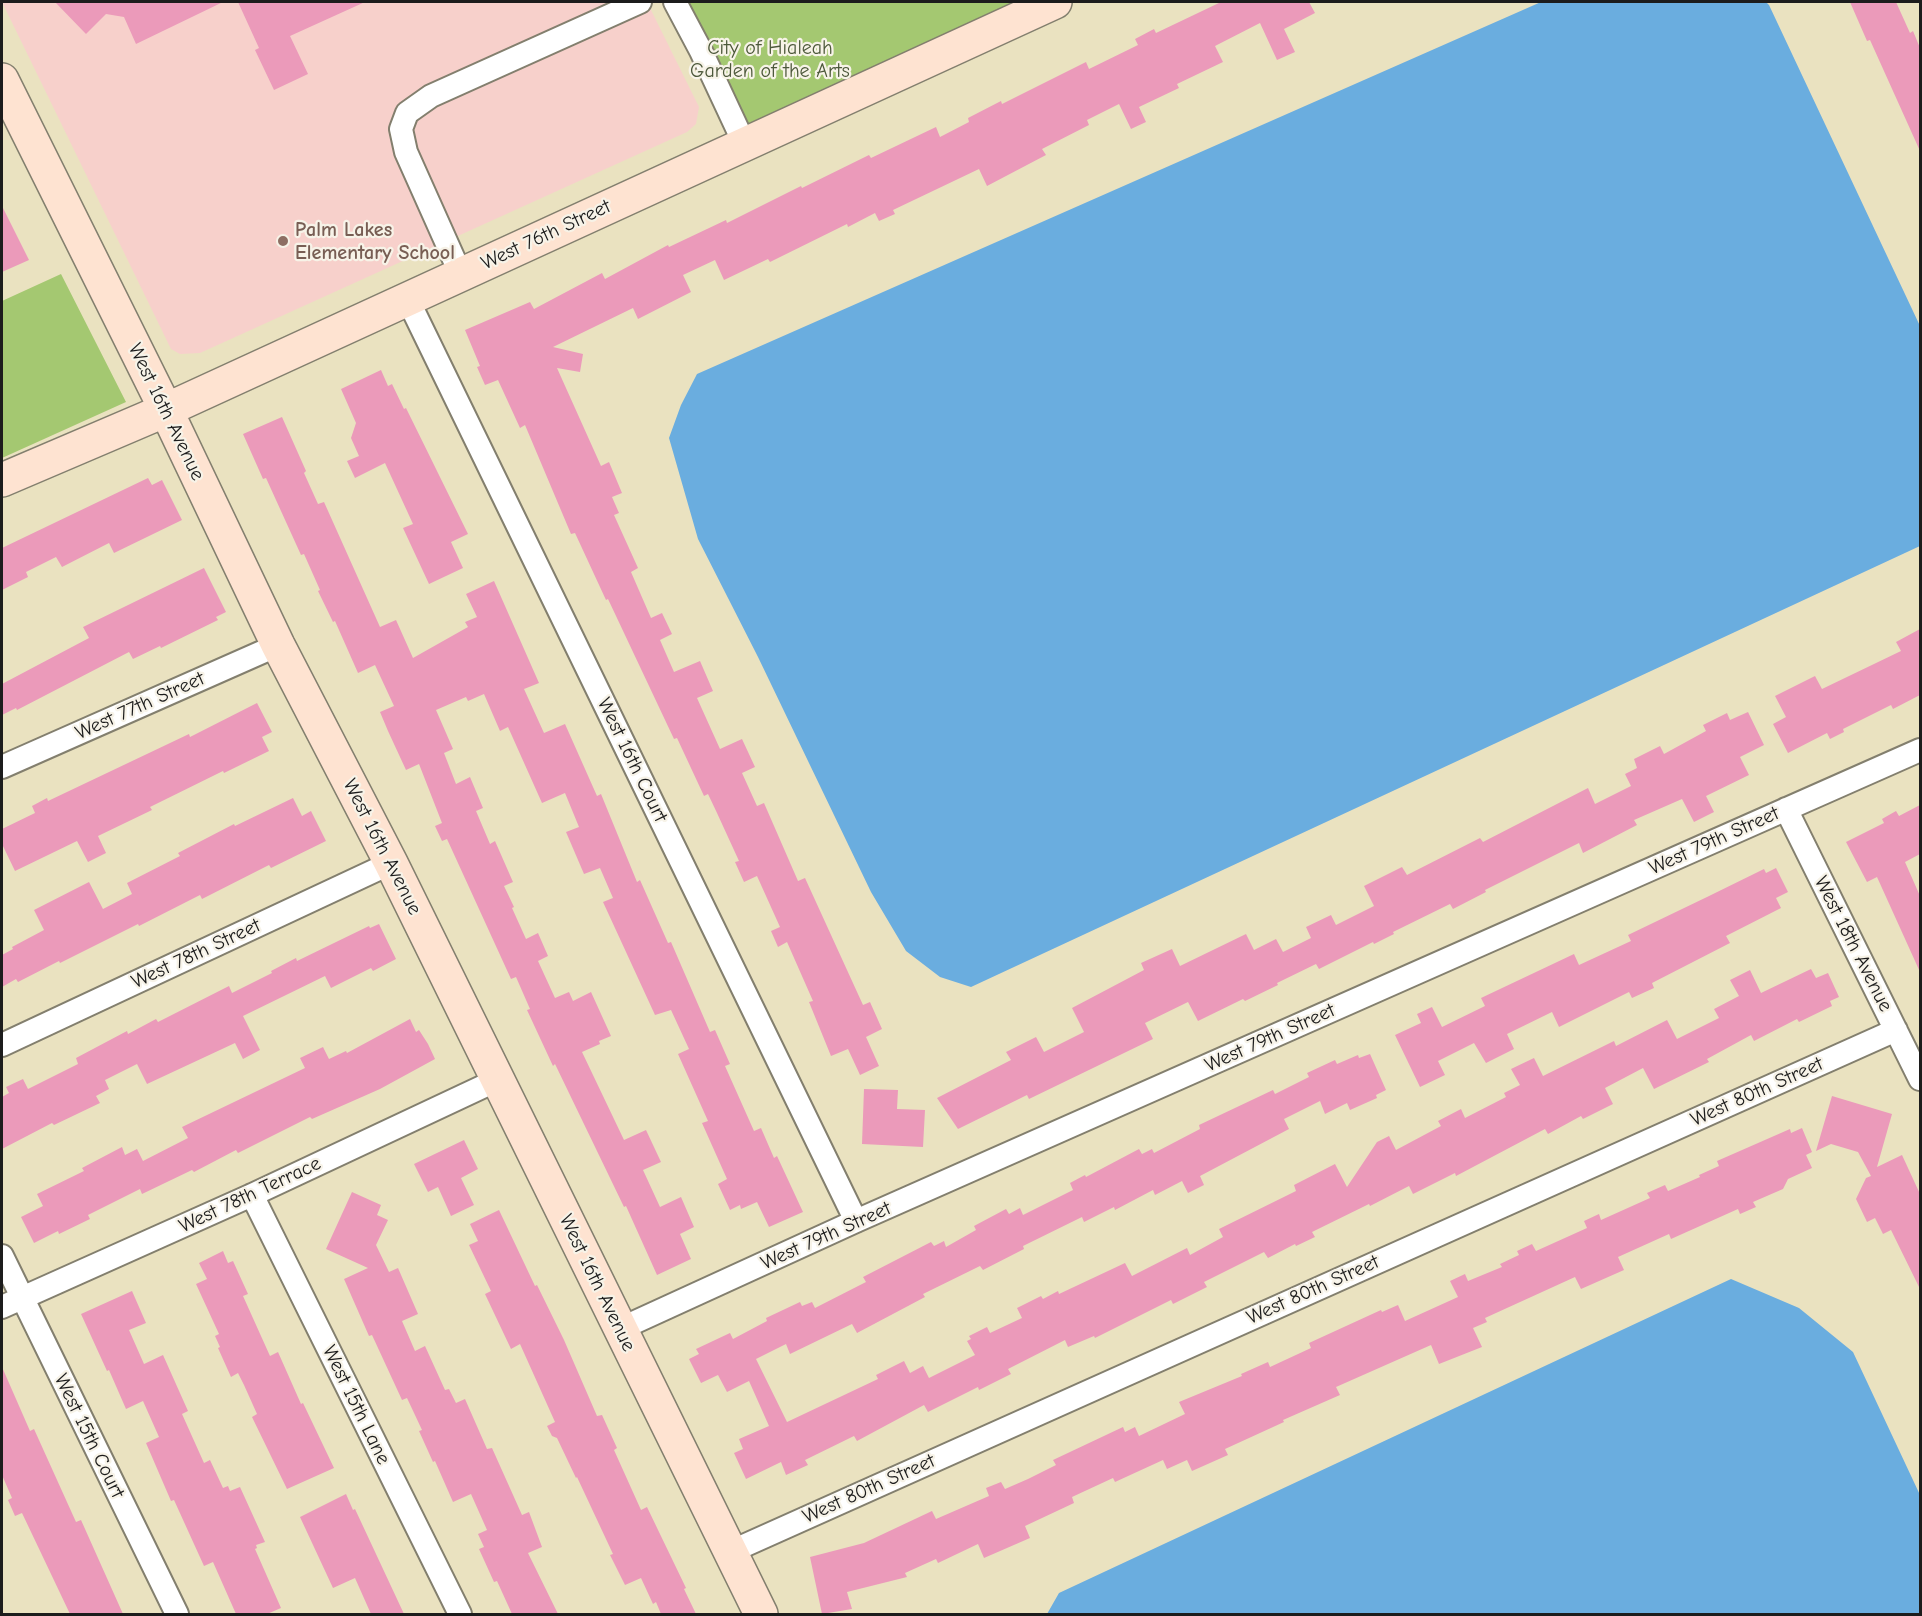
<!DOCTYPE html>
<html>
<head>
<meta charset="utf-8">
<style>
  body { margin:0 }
  #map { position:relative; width:1922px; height:1616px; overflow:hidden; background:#eae2c0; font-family:"Comic Neue",sans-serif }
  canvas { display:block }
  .frame { position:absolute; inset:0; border:3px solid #1c1c1c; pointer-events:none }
</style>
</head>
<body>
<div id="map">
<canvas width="1922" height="1616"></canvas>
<div class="frame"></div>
</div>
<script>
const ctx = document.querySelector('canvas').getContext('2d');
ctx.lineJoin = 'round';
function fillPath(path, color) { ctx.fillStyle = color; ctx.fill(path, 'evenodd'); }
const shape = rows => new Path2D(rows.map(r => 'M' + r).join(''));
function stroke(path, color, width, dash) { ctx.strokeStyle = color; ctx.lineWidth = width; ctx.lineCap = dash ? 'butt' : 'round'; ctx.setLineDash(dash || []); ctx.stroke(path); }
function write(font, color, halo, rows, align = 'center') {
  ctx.font = font + ' "Comic Neue",sans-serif'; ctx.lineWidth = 4.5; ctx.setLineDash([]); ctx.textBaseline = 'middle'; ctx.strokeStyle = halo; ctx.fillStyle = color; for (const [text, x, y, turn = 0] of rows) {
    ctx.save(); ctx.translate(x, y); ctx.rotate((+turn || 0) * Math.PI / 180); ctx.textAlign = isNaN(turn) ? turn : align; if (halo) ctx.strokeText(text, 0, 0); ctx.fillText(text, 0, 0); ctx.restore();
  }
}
fillPath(shape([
  [2,2,647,2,699,107,696,124,687,132,200,353,180,354,171,349]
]), '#f7d0cb');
fillPath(shape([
  [678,2,1036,2,741,136],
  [61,274,126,402,2,458,2,301]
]), '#a4c871');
fillPath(shape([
  [1541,2,1766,2,1769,5,1920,326,1920,546,971,987,940,977,906,951,871,892,758,657,698,539,669,438,681,405,697,374],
  [1731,1279,1799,1308,1853,1352,1920,1495,1920,1614,1047,1614,1059,1593]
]), '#6aaddf');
fillPath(shape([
  [55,2,223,2,136,44,124,17,106,14,86,34],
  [238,2,365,2,290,36,308,74,274,90,255,50,259,48],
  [1221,2,1309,2,1315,13,1284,29,1295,52,1277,60,1260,23,1215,46,1223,62,1177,84,1179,88,1139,107,1146,122,1131,129,1119,104,1087,120,1089,125,1042,149,1046,155,987,186,979,169,893,210,895,214,879,221,875,213,848,227,847,224,770,262,768,259,724,280,715,260,683,275,691,292,638,319,633,308,553,347,583,354,580,372,557,368,601,466,609,462,622,493,612,497,619,513,614,515,638,568,631,572,651,618,662,613,672,634,660,640,674,672,700,661,713,691,697,698,720,749,742,739,755,767,742,773,757,806,764,803,798,881,805,878,863,1005,870,1002,882,1029,866,1037,879,1066,860,1075,848,1049,831,1056,809,1002,813,1001,787,942,778,947,771,931,780,927,757,876,744,882,735,862,739,861,717,813,708,794,704,796,677,738,674,739,608,599,606,600,575,533,571,534,525,425,520,428,498,380,485,385,477,367,480,366,465,330,530,302,534,309,602,273,605,279,668,245,669,247,726,220,727,223,801,186,802,188,869,155,871,158,936,127,940,137,969,122,968,118,1001,101,1002,104,1086,62,1089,69,1138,45,1135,39,1154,29,1156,33],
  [1850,2,1896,2,1910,33,1913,31,1920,48,1920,151,1870,40,1867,41],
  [2,206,29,260,2,272],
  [381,370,388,386,392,384,404,409,406,408,468,534,451,542,463,568,429,584,403,528,413,524,385,463,355,478,347,461,359,456,351,438,356,423,341,389],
  [282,417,306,471,304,473,318,504,324,502,380,627,396,620,413,658,468,627,465,622,477,617,466,594,494,581,539,683,524,689,544,733,565,724,597,796,601,794,637,882,640,880,668,943,671,942,710,1032,715,1030,730,1064,725,1066,754,1131,761,1128,774,1158,777,1156,803,1212,769,1227,757,1202,741,1209,740,1205,730,1210,718,1184,727,1179,702,1123,708,1121,678,1054,689,1049,671,1010,655,1015,603,902,613,898,600,868,584,874,566,832,579,827,565,793,542,803,508,727,500,731,484,694,468,701,466,697,436,710,453,749,444,753,456,784,470,777,483,808,476,811,490,844,495,841,513,882,504,886,514,907,512,908,526,939,538,933,548,956,538,961,555,998,569,992,573,1001,591,992,611,1036,599,1041,600,1044,582,1052,624,1140,646,1130,661,1162,643,1170,660,1207,681,1197,694,1227,680,1234,691,1259,657,1275,626,1206,624,1207,555,1064,553,1066,527,1010,530,1009,516,977,511,979,447,839,442,841,435,826,442,823,419,764,406,770,388,731,380,712,394,706,375,665,358,673,335,621,333,622,318,591,320,590,304,554,301,555,266,478,263,479,243,434],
  [148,478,152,485,162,480,182,520,114,553,109,543,62,567,56,557,26,572,28,577,2,590,2,548],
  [204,568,226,612,216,617,218,620,161,648,160,646,133,659,129,652,17,710,16,708,2,715,2,684,89,638,83,627],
  [1920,629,1920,695,1893,709,1891,705,1843,729,1844,732,1830,739,1827,733,1788,753,1773,724,1786,717,1775,696,1815,676,1822,689,1901,651,1896,642],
  [257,703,272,732,262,737,269,751,224,773,223,771,150,807,152,810,98,836,106,853,88,862,77,841,15,871,2,844,2,829,35,813,32,806,47,798,48,801,189,734,190,737],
  [1748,712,1764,745,1740,757,1749,775,1706,796,1714,812,1694,822,1682,799,1634,820,1637,825,1583,853,1579,843,1485,890,1486,892,1453,909,1450,904,1393,932,1394,934,1374,944,1373,942,1319,969,1316,964,1277,983,1278,985,1245,1001,1243,999,1198,1021,1188,1002,1145,1023,1153,1039,1029,1099,1027,1095,958,1129,937,1098,1011,1060,1006,1052,1036,1037,1044,1052,1084,1032,1072,1008,1144,970,1141,963,1172,949,1180,966,1246,934,1254,950,1276,939,1283,952,1311,938,1306,927,1331,915,1336,925,1374,906,1364,886,1402,867,1407,875,1480,838,1483,842,1588,788,1595,804,1631,786,1625,774,1637,768,1634,759,1660,746,1664,754,1706,731,1703,725,1727,713,1730,720],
  [293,798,302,816,311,811,326,841,271,868,269,865,202,899,200,895,139,926,138,924,60,963,59,961,18,982,16,979,2,987,2,955,13,949,12,947,44,930,34,910,89,882,103,909,132,894,127,883,180,856,178,853,234,824,235,826],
  [1920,805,1920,854,1905,862,1920,896,1920,972,1877,877,1867,882,1846,842,1884,823,1882,819,1896,811,1899,816],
  [1776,868,1788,892,1776,898,1781,908,1726,936,1730,943,1652,983,1654,988,1632,998,1629,992,1559,1027,1552,1012,1507,1034,1514,1049,1486,1063,1474,1043,1438,1061,1445,1075,1420,1087,1395,1035,1421,1023,1417,1014,1432,1007,1442,1027,1485,1006,1481,998,1574,954,1579,965,1631,941,1628,935,1707,897,1764,869,1766,873],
  [379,924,396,959,373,971,371,968,331,988,325,976,243,1016,260,1050,243,1059,235,1043,147,1084,137,1064,105,1080,109,1089,96,1096,100,1103,54,1125,52,1123,2,1149,2,1097,9,1093,6,1087,23,1079,28,1089,78,1064,76,1058,127,1031,128,1034,156,1019,158,1022,229,986,232,993,272,973,271,971,296,958,297,961,369,926,370,928],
  [1811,969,1816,978,1828,973,1839,997,1830,1001,1832,1006,1799,1022,1797,1019,1754,1041,1751,1035,1707,1059,1709,1062,1654,1089,1643,1068,1605,1088,1613,1104,1583,1119,1581,1116,1548,1134,1545,1129,1456,1176,1455,1173,1413,1194,1409,1186,1370,1206,1369,1204,1312,1232,1315,1237,1296,1246,1295,1244,1268,1258,1264,1252,1204,1282,1207,1287,1173,1304,1171,1300,1095,1338,1094,1336,1068,1347,1065,1340,1008,1369,1011,1374,979,1390,978,1387,928,1412,924,1405,857,1441,854,1436,805,1460,808,1465,786,1475,781,1462,746,1479,734,1453,743,1449,739,1439,769,1426,749,1381,727,1392,718,1375,701,1383,689,1359,699,1354,696,1349,730,1333,733,1339,767,1321,766,1318,800,1302,802,1306,812,1302,815,1308,866,1282,863,1277,931,1242,934,1246,944,1241,946,1247,976,1230,974,1226,1006,1209,1009,1214,1020,1208,1023,1215,1073,1190,1070,1183,1085,1175,1086,1177,1139,1149,1142,1154,1152,1149,1154,1153,1200,1129,1199,1125,1273,1090,1275,1094,1309,1077,1307,1073,1335,1060,1337,1064,1358,1055,1359,1058,1370,1054,1386,1090,1376,1095,1377,1098,1350,1110,1347,1103,1325,1114,1320,1101,1284,1119,1289,1129,1200,1176,1204,1185,1188,1193,1182,1181,1155,1195,1153,1190,1115,1210,1114,1207,1084,1222,1082,1217,1023,1246,1024,1249,983,1270,980,1266,923,1294,925,1297,857,1333,852,1324,790,1354,786,1344,756,1359,787,1422,878,1379,876,1375,904,1361,910,1373,923,1366,929,1378,975,1355,967,1341,971,1339,969,1336,987,1327,990,1333,1022,1318,1017,1308,1041,1296,1043,1299,1058,1291,1059,1294,1125,1263,1132,1276,1187,1248,1190,1255,1223,1237,1219,1229,1296,1191,1294,1185,1335,1164,1347,1187,1377,1142,1389,1136,1396,1150,1441,1126,1438,1121,1461,1109,1465,1118,1506,1097,1504,1093,1520,1085,1511,1069,1534,1058,1543,1076,1614,1041,1616,1046,1667,1020,1677,1039,1719,1018,1714,1009,1739,996,1730,980,1750,970,1761,993],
  [410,1019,416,1032,419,1030,428,1044,435,1059,380,1089,312,1119,310,1117,238,1153,236,1150,194,1172,192,1170,142,1194,140,1189,88,1215,90,1219,59,1234,58,1231,34,1243,21,1217,43,1206,37,1194,84,1171,82,1168,122,1147,125,1155,137,1149,143,1161,188,1138,182,1127,305,1068,300,1058,323,1047,329,1059,346,1051,347,1053],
  [864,1089,898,1090,897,1109,925,1110,923,1147,862,1144],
  [1832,1096,1892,1114,1877,1167,1902,1155,1920,1194,1920,1289,1891,1230,1883,1234,1875,1218,1867,1222,1856,1199,1866,1178,1871,1176,1858,1152,1831,1144,1816,1151],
  [1802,1128,1812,1152,1806,1155,1812,1168,1788,1179,1783,1189,1753,1202,1756,1207,1740,1214,1738,1209,1671,1239,1669,1234,1618,1257,1624,1270,1581,1289,1575,1277,1485,1318,1487,1322,1473,1328,1482,1347,1439,1364,1431,1345,1336,1387,1340,1395,1283,1420,1284,1422,1225,1449,1228,1455,1192,1471,1187,1460,1167,1469,1163,1460,1115,1482,1113,1478,1072,1497,1074,1503,1025,1526,1030,1538,984,1558,978,1544,938,1563,936,1559,905,1573,907,1577,847,1592,852,1609,822,1614,810,1557,864,1543,932,1511,936,1519,989,1496,986,1488,1001,1482,1005,1489,1028,1479,1056,1465,1053,1460,1123,1427,1125,1432,1135,1427,1139,1436,1185,1414,1179,1402,1242,1376,1241,1374,1268,1362,1270,1367,1311,1348,1309,1343,1381,1310,1382,1312,1398,1305,1405,1321,1458,1297,1450,1281,1465,1274,1468,1281,1502,1267,1500,1264,1519,1255,1517,1251,1532,1244,1536,1251,1587,1228,1584,1221,1599,1214,1601,1220,1650,1198,1647,1193,1665,1185,1668,1191,1700,1177,1699,1175,1719,1166,1717,1161,1790,1129,1791,1133],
  [464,1140,478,1169,461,1178,474,1205,451,1216,438,1187,428,1192,414,1164],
  [352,1192,381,1205,377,1215,388,1220,376,1245,389,1272,398,1268,418,1314,402,1321,415,1351,425,1346,445,1390,449,1389,456,1403,465,1399,487,1449,492,1448,522,1515,529,1512,542,1547,528,1553,558,1614,512,1614,497,1581,494,1582,479,1549,484,1547,478,1534,487,1530,471,1494,453,1502,435,1461,433,1462,419,1431,422,1430,407,1398,402,1400,372,1335,369,1336,344,1279,368,1268,326,1249],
  [499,1210,535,1286,537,1285,564,1340,597,1416,602,1415,617,1448,614,1450,641,1510,647,1507,659,1532,686,1588,684,1589,696,1614,661,1614,656,1602,653,1604,641,1578,625,1585,610,1555,613,1554,577,1477,576,1478,557,1438,552,1436,547,1426,555,1422,520,1344,511,1349,485,1294,491,1291,469,1245,478,1241,470,1224],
  [223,1251,228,1263,233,1261,248,1294,243,1296,270,1356,278,1352,301,1404,303,1403,334,1468,287,1489,252,1417,257,1414,244,1385,238,1373,231,1377,218,1348,220,1347,215,1336,219,1334,196,1284,207,1279,199,1263],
  [132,1291,146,1323,129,1330,144,1364,163,1355,188,1411,182,1414,204,1463,210,1460,223,1488,228,1486,230,1491,240,1487,265,1542,256,1545,257,1548,255,1549,281,1608,267,1614,236,1614,213,1562,204,1566,174,1500,171,1501,146,1443,159,1437,143,1401,126,1409,109,1370,107,1371,81,1314],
  [2,1367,30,1431,34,1429,76,1522,81,1520,123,1614,70,1614,22,1513,15,1516,8,1500,12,1498,2,1475],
  [346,1494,353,1510,355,1509,404,1614,371,1614,355,1578,333,1588,300,1517]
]), '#eb9aba');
const street = shape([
  [675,2,701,51,744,143],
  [461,275,406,152,401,129,407,113,431,96,640,2],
  [408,300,856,1221],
  [2,767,278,645],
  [1786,809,1920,1079],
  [2,1045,391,863],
  [252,1195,460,1614],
  [2,1256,177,1614],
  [2,1307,252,1195,497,1080],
  [620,1329,856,1221,1920,750],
  [730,1552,1896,1030]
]);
const secondary = shape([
  [2,80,166,410,278,645,391,863,761,1614],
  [2,480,166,410,1055,2]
]);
stroke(street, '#837f6e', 26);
stroke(secondary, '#837f6e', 36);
stroke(street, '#fff', 22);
stroke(secondary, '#fee3d1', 33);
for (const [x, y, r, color] of [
  [283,241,6,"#8d6e63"]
]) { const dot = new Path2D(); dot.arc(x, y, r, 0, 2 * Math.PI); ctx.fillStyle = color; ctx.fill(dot); stroke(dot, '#f7f3e8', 2); }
write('20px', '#4c583a', '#f7f3e8', [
  ["City of Hialeah",770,48],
  ["Garden of the Arts",770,71]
]);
write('bold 20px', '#785e54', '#f7f3e8', [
  ["Palm Lakes",295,230],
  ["Elementary School",295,253]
], 'left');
write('20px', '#1c1c1c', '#f7f3e8', [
  ["West 76th Street",546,235,-25],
  ["West 16th Avenue",166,412,64],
  ["West 77th Street",140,706,-24],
  ["West 16th Court",632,760,64],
  ["West 79th Street",1714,841,-24],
  ["West 16th Avenue",382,847,63],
  ["West 18th Avenue",1853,944,63],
  ["West 78th Street",196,954,-25],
  ["West 79th Street",1270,1038,-24],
  ["West 80th Street",1757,1092,-24],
  ["West 78th Terrace",250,1195,-25],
  ["West 79th Street",826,1236,-24],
  ["West 16th Avenue",597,1283,64],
  ["West 80th Street",1313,1290,-24],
  ["West 15th Lane",356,1405,64],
  ["West 15th Court",89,1436,64],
  ["West 80th Street",869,1489,-24]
]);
</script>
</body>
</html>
